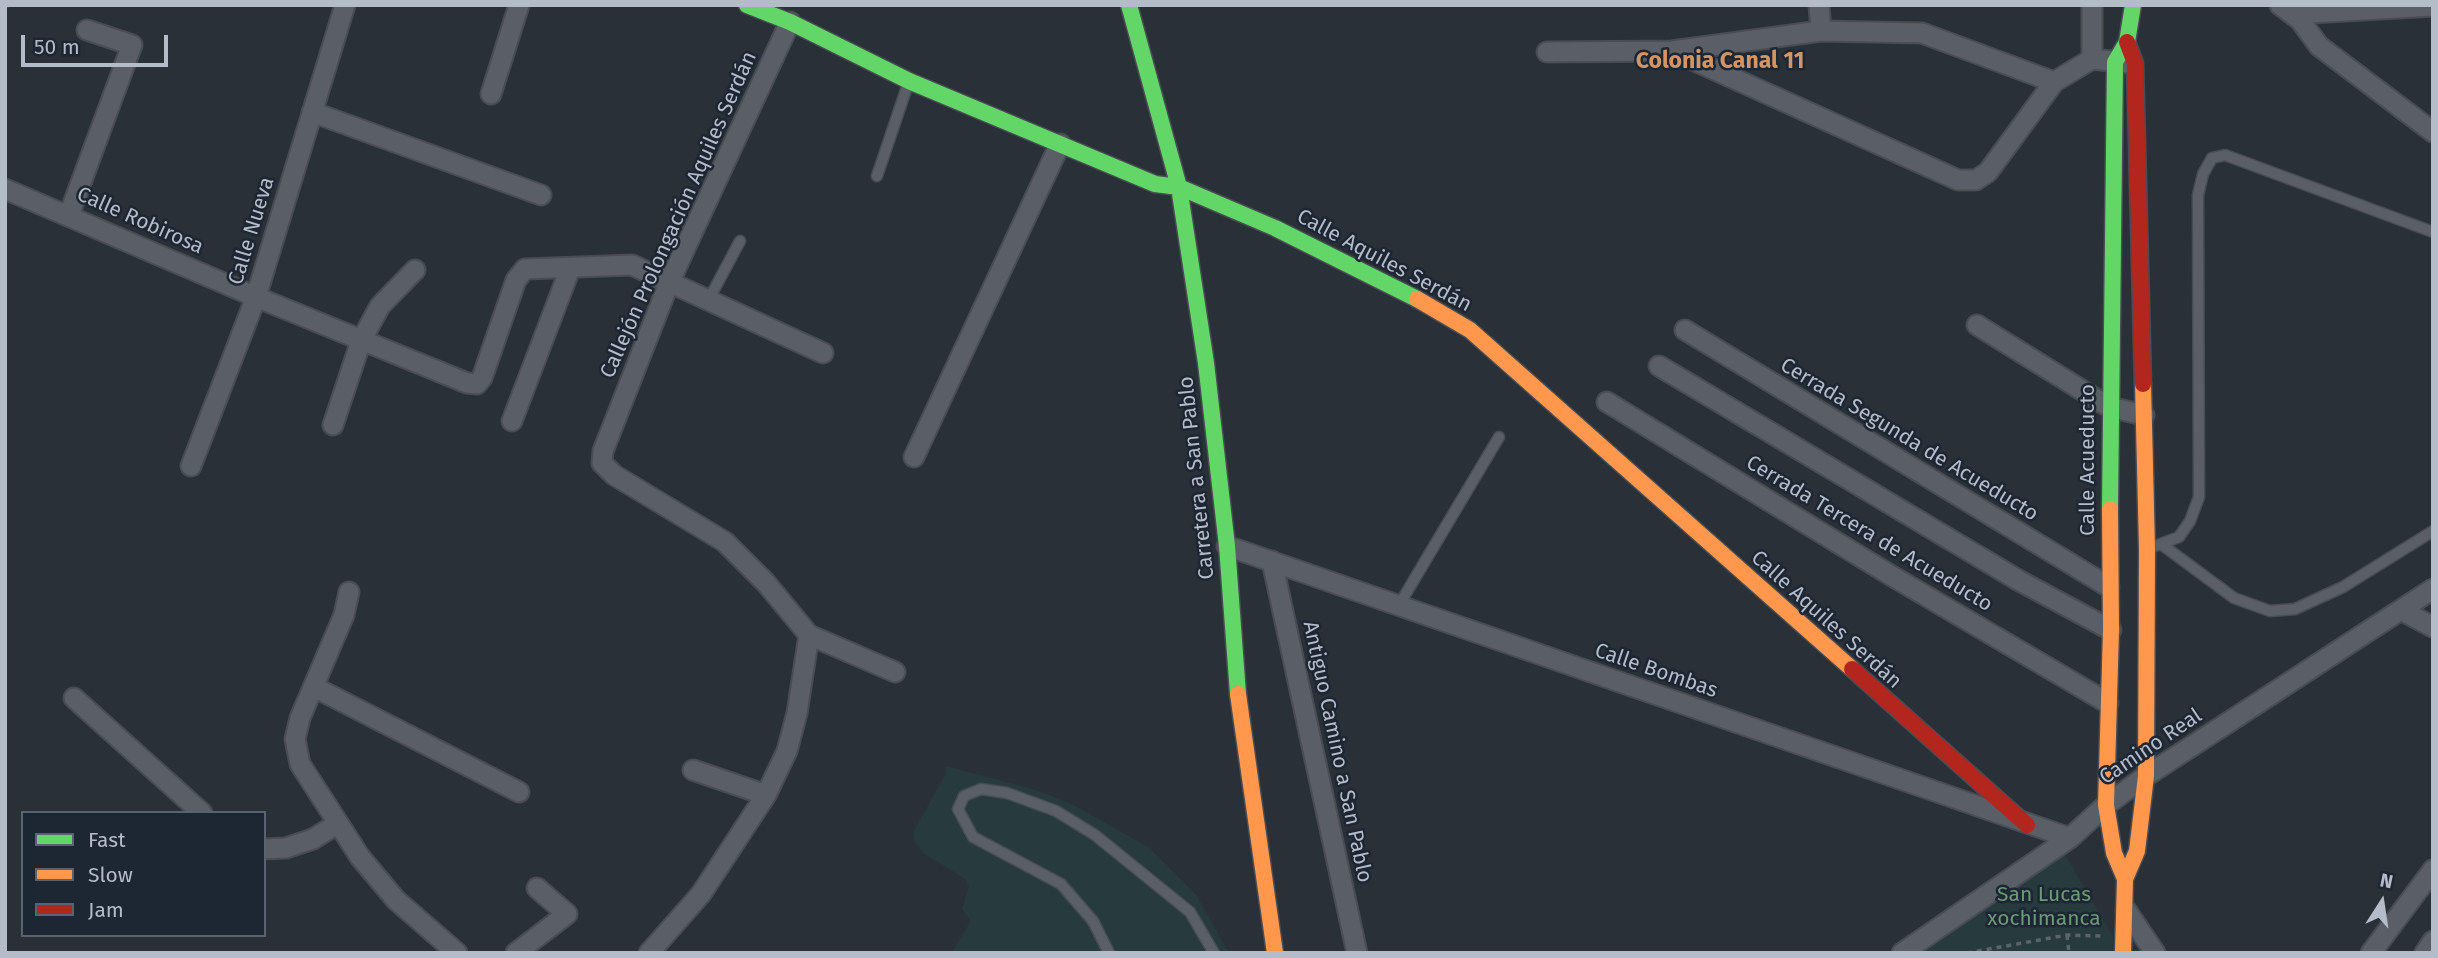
<!DOCTYPE html>
<html>
<head>
<meta charset="utf-8">
<style>
  body { margin:0 }
  #map { position:relative; width:2438px; height:958px; overflow:hidden; background:#2a3038; font-family:"Fira Sans",sans-serif }
  canvas { display:block }
  .frame { position:absolute; inset:0; border:7px solid #b4bcc9; pointer-events:none }
  .legend { position:absolute; left:21px; top:811px; width:245px; height:126px; box-sizing:border-box; background:#1d2633; border:2px solid #59626f; margin:0; padding:9px 12px; list-style:none; font-size:21px; color:#b4bcc9 }
  .legend li { display:flex; align-items:center; gap:14px; height:35px }
  .legend b { width:35px; border:2px solid #59626f }
  .north { position:absolute; left:2347px; top:867px; width:70px; height:70px; -webkit-text-stroke:5px #1d2633; paint-order:stroke; rotate:12deg; font-size:19px; font-weight:700; line-height:28px; text-align:center; color:#b4bcc9 }
  .north::after { content:''; display:block; margin:auto; width:24px; height:32px; background:#b4bcc9; clip-path:polygon(50% 0,100% 100%,50% 72%,0 100%) }
  .scale { position:absolute; left:21px; top:35px; width:147px; height:32px; box-sizing:border-box; border:4px solid #b4bcc9; border-top:0; padding-left:9px; font-size:21px; line-height:24px; white-space:nowrap; color:#b4bcc9; -webkit-text-stroke:5px #1d2633; paint-order:stroke }
</style>
</head>
<body>
<div id="map">
<canvas width="2438" height="958"></canvas>
<div class="frame"></div>
<ul class="legend">
<li><b style="height:9px;background:#63d668"></b>Fast</li>
<li><b style="height:9px;background:#ff974d"></b>Slow</li>
<li><b style="height:9px;background:#b3261e"></b>Jam</li>
</ul>
<div class="north">N</div>
<div class="scale">50 m</div>
</div>
<script>
const ctx = document.querySelector('canvas').getContext('2d');
ctx.lineJoin = 'round';
function fillPath(path, color) { ctx.fillStyle = color; ctx.fill(path, 'evenodd'); }
const shape = rows => new Path2D(rows.map(r => 'M' + r).join(''));
function stroke(path, color, width, dash) { ctx.strokeStyle = color; ctx.lineWidth = width; ctx.lineCap = dash ? 'butt' : 'round'; ctx.setLineDash(dash || []); ctx.stroke(path); }
function write(font, color, halo, rows, align = 'center') {
  ctx.font = font + ' "Fira Sans",sans-serif'; ctx.lineWidth = 5; ctx.setLineDash([]); ctx.textBaseline = 'middle'; ctx.strokeStyle = halo; ctx.fillStyle = color; for (const [text, x, y, turn = 0] of rows) {
    ctx.save(); ctx.translate(x, y); ctx.rotate((+turn || 0) * Math.PI / 180); ctx.textAlign = isNaN(turn) ? turn : align; if (halo) ctx.strokeText(text, 0, 0); ctx.fillText(text, 0, 0); ctx.restore();
  }
}
fillPath(shape([
  [946,766,1036,790,1070,803,1148,847,1197,896,1229,953,951,953,971,921,962,909,969,886,964,878,923,853,914,841,914,830,946,774],
  [2059,844,2113,937,2112,953,1896,953]
]), '#273a3e');
stroke(shape([
  [5,6,7,5]
]), '#384963', 6);
const lane = shape([
  [877,176,909,81],
  [708,301,740,241],
  [2161,544,2234,598,2270,611,2295,609,2343,587,2433,531],
  [2147,549,2179,537,2190,521,2199,497,2198,195,2203,174,2212,158,2225,155,2433,232],
  [1399,605,1499,437],
  [1109,953,1093,921,1061,884,973,837,958,809,964,796,981,789,1007,793,1056,811,1095,835,1190,912,1214,953]
]);
const street = shape([
  [1819,5,1821,31],
  [2280,5,2300,20,2319,46,2433,132],
  [2293,14,2433,6],
  [1673,51,1958,180,1976,180,1988,172,2054,82],
  [1547,52,1672,51,1821,31,1922,33,2054,82,2092,59,2128,63],
  [2092,59,2092,5],
  [491,94,519,5],
  [312,112,541,195],
  [5,189,256,297,467,383,477,384,482,378,516,280,525,269,632,265,823,353],
  [69,215,132,45,87,30],
  [1977,325,2109,407,2144,415],
  [1685,330,2109,587],
  [1659,366,2018,580,2111,630],
  [1607,402,1892,576,2108,703],
  [512,421,570,269],
  [333,425,361,341,380,306,415,270],
  [914,457,1060,144],
  [191,466,256,297,345,5],
  [1227,546,2070,838],
  [1272,561,1357,953],
  [349,592,344,615,300,718,295,739,300,764,360,857,396,900,457,953],
  [2401,610,2433,627],
  [809,635,895,672],
  [314,687,519,792],
  [74,698,202,813],
  [693,770,766,795],
  [264,849,286,848,313,839,337,824],
  [2126,910,2155,953],
  [516,953,567,914,537,888],
  [649,953,701,894,766,795,787,751,797,713,809,635,766,583,725,542,614,475,602,463,603,451,669,283,790,22],
  [1902,953,2070,838,2106,805,2146,776,2433,589],
  [2371,953,2433,870],
  [2425,953,2433,941]
]);
const fast = shape([
  [747,5,790,22,909,81,1155,184,1179,187,1275,228,1417,299],
  [1129,5,1179,187,1206,363,1227,546,1238,694],
  [2110,509,2115,62,2127,42,2133,5]
]);
const slow = shape([
  [1417,299,1470,330,1852,669],
  [2110,509,2111,630,2106,805,2114,853,2125,879,2123,953],
  [1238,694,1275,953],
  [2125,879,2137,851,2146,776,2147,549,2143,384]
]);
const jam = shape([
  [2127,42,2135,63,2143,384],
  [1852,669,2027,825]
]);
stroke(lane, '#484c53', 13);
stroke(street, '#484c53', 23);
stroke(fast, '#484c53', 19);
stroke(slow, '#484c53', 19);
stroke(jam, '#484c53', 19);
stroke(shape([
  [2067,935,2069,953],
  [1967,953,2067,935,2101,936]
]), '#5d636a', 3.5, [5, 5]);
stroke(lane, '#5a5e66', 10);
stroke(street, '#5a5e66', 19);
stroke(fast, '#63d668', 16);
stroke(slow, '#ff974d', 16);
stroke(jam, '#b3261e', 16);
write('21px', '#b4bcc9', '#1d2633', [
  ["Callejón Prolongación Aquiles Serdán",679,215,-66],
  ["Calle Robirosa",140,221,24],
  ["Calle Nueva",252,231,-73],
  ["Calle Aquiles Serdán",1384,261,28],
  ["Cerrada Segunda de Acueducto",1909,440,31],
  ["Calle Acueducto",2088,460,-90],
  ["Carretera a San Pablo",1197,478,-96],
  ["Cerrada Tercera de Acueducto",1869,534,31],
  ["Calle Aquiles Serdán",1826,620,42],
  ["Calle Bombas",1656,671,19],
  ["Camino Real",2151,747,-34],
  ["Antiguo Camino a San Pablo",1337,752,78]
]);
write('21px', '#6b9a76', '#1d2633', [
  ["San Lucas",2044,895],
  ["xochimanca",2044,919]
]);
write('bold 23px', '#d59563', '#1d2633', [
  ["Colonia Canal 11",1720,62]
]);
</script>
</body>
</html>
